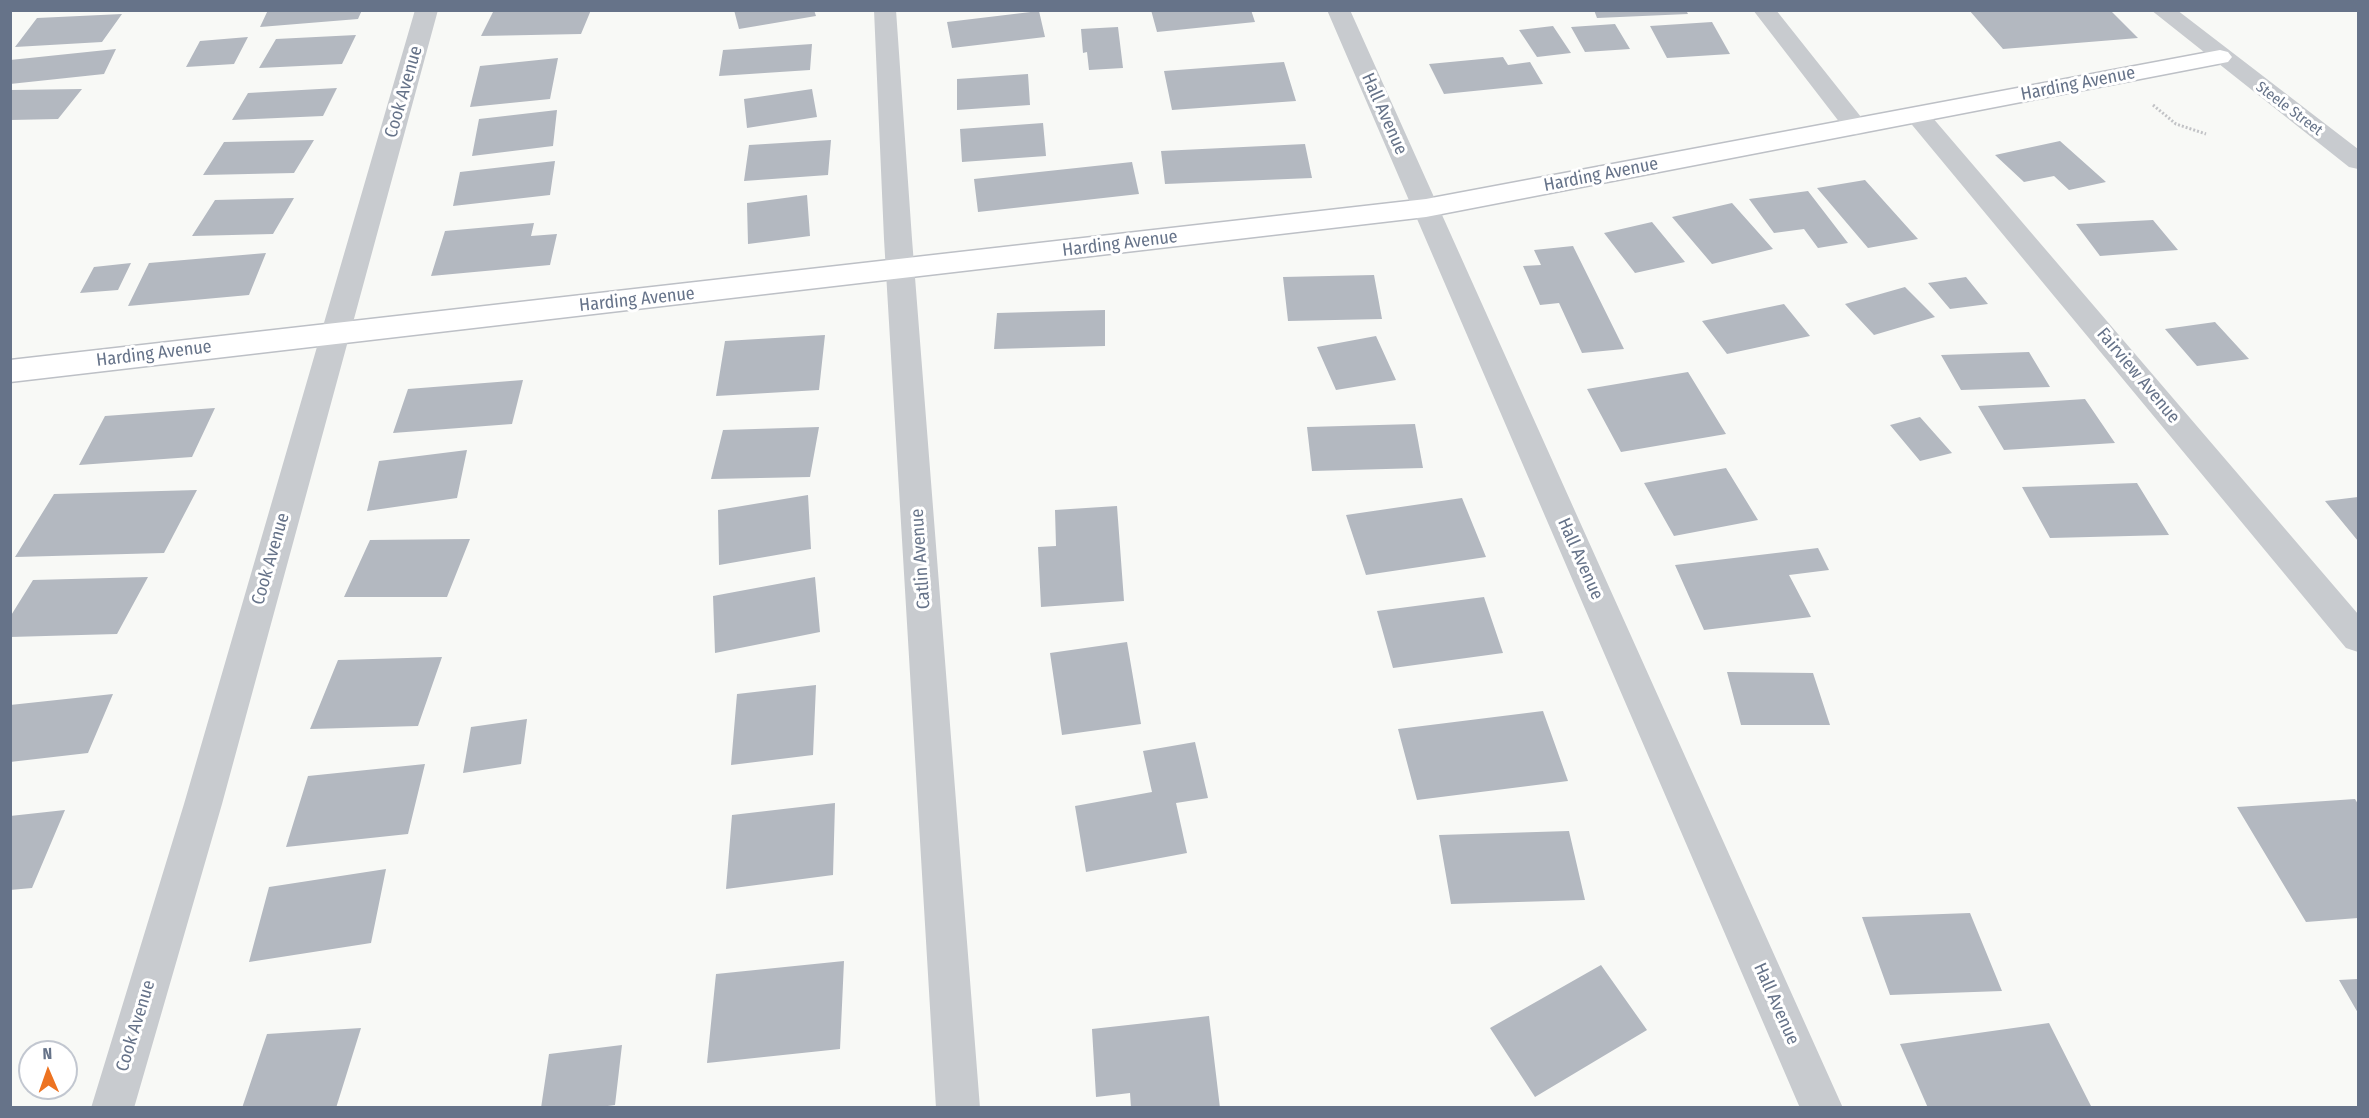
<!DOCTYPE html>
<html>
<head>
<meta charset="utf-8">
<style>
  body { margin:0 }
  #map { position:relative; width:2369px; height:1118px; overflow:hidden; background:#f8f9f6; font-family:"Fira Sans Condensed",sans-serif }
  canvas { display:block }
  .frame { position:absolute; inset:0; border:12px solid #667389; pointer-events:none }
  .north { position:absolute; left:18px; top:1040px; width:60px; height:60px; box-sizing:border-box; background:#fff; border:2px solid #c2c7d0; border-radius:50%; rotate:358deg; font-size:16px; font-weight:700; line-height:24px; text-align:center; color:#667389 }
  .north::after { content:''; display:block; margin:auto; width:21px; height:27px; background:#ed7321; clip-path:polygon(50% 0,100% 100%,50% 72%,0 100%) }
</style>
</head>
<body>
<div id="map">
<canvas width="2369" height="1118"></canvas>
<div class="frame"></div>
<div class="north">N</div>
</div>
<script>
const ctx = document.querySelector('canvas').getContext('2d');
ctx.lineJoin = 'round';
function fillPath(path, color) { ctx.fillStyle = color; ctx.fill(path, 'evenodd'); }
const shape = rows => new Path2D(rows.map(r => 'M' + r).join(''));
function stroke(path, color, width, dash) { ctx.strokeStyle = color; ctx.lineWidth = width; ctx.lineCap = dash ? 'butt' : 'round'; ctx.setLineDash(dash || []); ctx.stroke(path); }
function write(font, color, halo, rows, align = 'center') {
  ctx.font = font + ' "Fira Sans Condensed",sans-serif'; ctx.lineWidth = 6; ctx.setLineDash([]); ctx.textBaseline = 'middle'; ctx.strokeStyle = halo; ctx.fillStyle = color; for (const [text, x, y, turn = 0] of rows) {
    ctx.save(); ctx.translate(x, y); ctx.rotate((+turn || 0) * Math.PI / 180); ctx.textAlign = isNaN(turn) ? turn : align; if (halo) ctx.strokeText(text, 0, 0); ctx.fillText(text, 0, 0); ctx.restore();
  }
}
fillPath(shape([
  [268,10,362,10,358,19,260,27],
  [494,10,591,10,581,34,481,36],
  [734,10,814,10,816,16,739,29],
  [1151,10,1251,10,1255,22,1157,32],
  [1594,10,1686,10,1688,14,1597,18],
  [1969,10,2110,10,2138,38,2003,49],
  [1039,11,1045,37,952,48,947,22],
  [122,14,102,42,15,47,37,18],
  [1712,22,1730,54,1667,58,1650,26],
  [1615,24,1630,49,1585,52,1571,27],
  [1553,26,1571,53,1537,57,1519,30],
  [1118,27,1123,68,1089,70,1087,52,1083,53,1081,29],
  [356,35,342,64,259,68,276,39],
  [248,37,234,64,186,67,200,41],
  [812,44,810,70,719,76,723,50],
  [116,49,104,74,10,84,10,60],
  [1503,57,1508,65,1530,62,1543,84,1444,94,1429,64],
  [558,58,550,99,470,107,480,66],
  [1284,62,1296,101,1172,110,1164,71],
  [1028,74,1030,105,957,110,957,79],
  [337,88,323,116,232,120,248,93],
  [82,89,58,119,10,120,10,90],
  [812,89,817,117,747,128,744,99],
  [557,110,553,146,472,156,479,119],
  [1043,123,1046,156,962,162,960,129],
  [314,140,294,173,203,175,224,142],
  [831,140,828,175,744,181,749,145],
  [2060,141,2106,182,2069,190,2054,176,2024,182,1995,155],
  [1305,144,1312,178,1165,184,1161,151],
  [555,161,550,195,453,206,460,172],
  [1132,162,1139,194,978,212,974,179],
  [1865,180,1918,239,1868,248,1817,188],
  [1808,191,1848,243,1818,248,1804,229,1774,233,1749,199],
  [807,195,810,236,748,244,747,203],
  [294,198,273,234,192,236,215,200],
  [1732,203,1773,249,1712,264,1672,217],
  [2153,220,2178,250,2100,256,2076,224],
  [1652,222,1685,262,1635,273,1604,233],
  [534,223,531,236,557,234,550,265,431,276,445,231],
  [1573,246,1624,349,1582,353,1559,303,1540,305,1523,266,1541,265,1534,250],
  [266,253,249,295,128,306,149,263],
  [131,263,118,290,80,293,94,267],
  [1374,275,1382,319,1288,321,1283,277],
  [1966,277,1988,304,1950,309,1928,283],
  [1905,287,1935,317,1874,335,1845,304],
  [1784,304,1810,336,1727,354,1702,321],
  [1105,310,1105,346,994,349,997,313],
  [2215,322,2249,359,2197,366,2165,329],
  [825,335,819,390,716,396,725,341],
  [1376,336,1396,380,1336,390,1317,347],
  [2029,352,2050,387,1961,390,1941,355],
  [1688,372,1726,434,1621,452,1587,389],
  [523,380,512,424,393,433,408,389],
  [2085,399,2115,443,2004,450,1978,406],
  [215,408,192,457,79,465,105,416],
  [1920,417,1952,453,1920,461,1890,425],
  [1415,424,1423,468,1312,471,1307,427],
  [819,427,810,477,711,479,723,430],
  [467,450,457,498,367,511,379,461],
  [1726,468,1758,520,1674,536,1644,483],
  [2137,483,2169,535,2050,538,2022,487],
  [197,490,164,553,15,557,54,494],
  [808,495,811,549,719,565,718,510],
  [2358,497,2358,541,2325,501],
  [1462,498,1486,557,1366,575,1346,515],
  [1117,506,1124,601,1041,607,1038,547,1056,546,1055,510],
  [470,539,447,597,344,597,370,540],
  [1818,548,1829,570,1789,575,1811,617,1704,630,1675,565],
  [148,577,117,634,10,637,10,617,33,580],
  [815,577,820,632,715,653,713,596],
  [1484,597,1503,653,1393,668,1377,611],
  [1127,642,1141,724,1062,735,1050,653],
  [442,657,418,726,310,729,338,660],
  [1727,672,1813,673,1830,725,1741,725],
  [816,685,813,755,731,765,737,694],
  [113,694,88,753,10,762,10,705],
  [1543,711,1568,781,1417,800,1398,729],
  [527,719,521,764,463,773,471,727],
  [1195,742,1208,798,1176,803,1187,853,1086,872,1075,806,1152,792,1143,751],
  [425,764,408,834,286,847,308,776],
  [2355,799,2358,804,2358,918,2306,922,2237,807],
  [835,803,833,875,726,889,732,815],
  [65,810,32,888,10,890,10,816],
  [1569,831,1585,900,1451,904,1439,835],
  [386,869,371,943,249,962,269,887],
  [1970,913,2002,991,1890,995,1862,917],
  [844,961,840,1049,707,1063,716,974],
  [1601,965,1647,1030,1535,1097,1490,1028],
  [2358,979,2358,1013,2339,980],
  [1209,1016,1220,1108,1131,1108,1130,1093,1096,1097,1092,1029],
  [2049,1023,2092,1108,1928,1108,1900,1044],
  [361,1028,336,1108,242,1108,267,1034],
  [622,1045,615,1105,593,1108,541,1108,549,1054]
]), '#b3b8c0');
const secondary = shape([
  [2220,50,2228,52,2232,57,2228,62,1426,217,10,382,10,360,1426,199,2220,50]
]);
stroke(secondary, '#bdc0c6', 3);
stroke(shape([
  [2153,105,2176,124,2206,134]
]), '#c2c3c6', 3, [2, 2]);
fillPath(shape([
  [415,10,438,10,222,804,134,1108,91,1108,184,804,415,10],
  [874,10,896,10,912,239,980,1108,936,1108,884,239,874,10],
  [1327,10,1350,10,1843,1108,1800,1108,1327,10],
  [1753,10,1776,10,1865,122,1868,127,1865,132,1856,135,1847,132,1753,10],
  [2151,10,2177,10,2358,149,2358,169,2349,167,2151,10],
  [1917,107,1926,110,2358,614,2358,652,2346,648,1908,120,1905,115,1908,110,1917,107]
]), '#c8cbcf');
fillPath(secondary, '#fff');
write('15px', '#667389', '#fff', [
  ["Steele Street",2289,109,37]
]);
write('18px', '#667389', '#fff', [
  ["Harding Avenue",2078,84,-11],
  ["Cook Avenue",404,92,-74],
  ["Hall Avenue",1384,114,66],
  ["Harding Avenue",1601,175,-11],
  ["Harding Avenue",1120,244,-7],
  ["Harding Avenue",637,300,-6],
  ["Harding Avenue",154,354,-7],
  ["Fairview Avenue",2138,376,50],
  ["Cook Avenue",271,559,-74],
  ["Catlin Avenue",921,559,-94],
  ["Hall Avenue",1580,559,66],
  ["Hall Avenue",1776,1004,66],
  ["Cook Avenue",136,1026,-73]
]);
</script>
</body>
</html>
